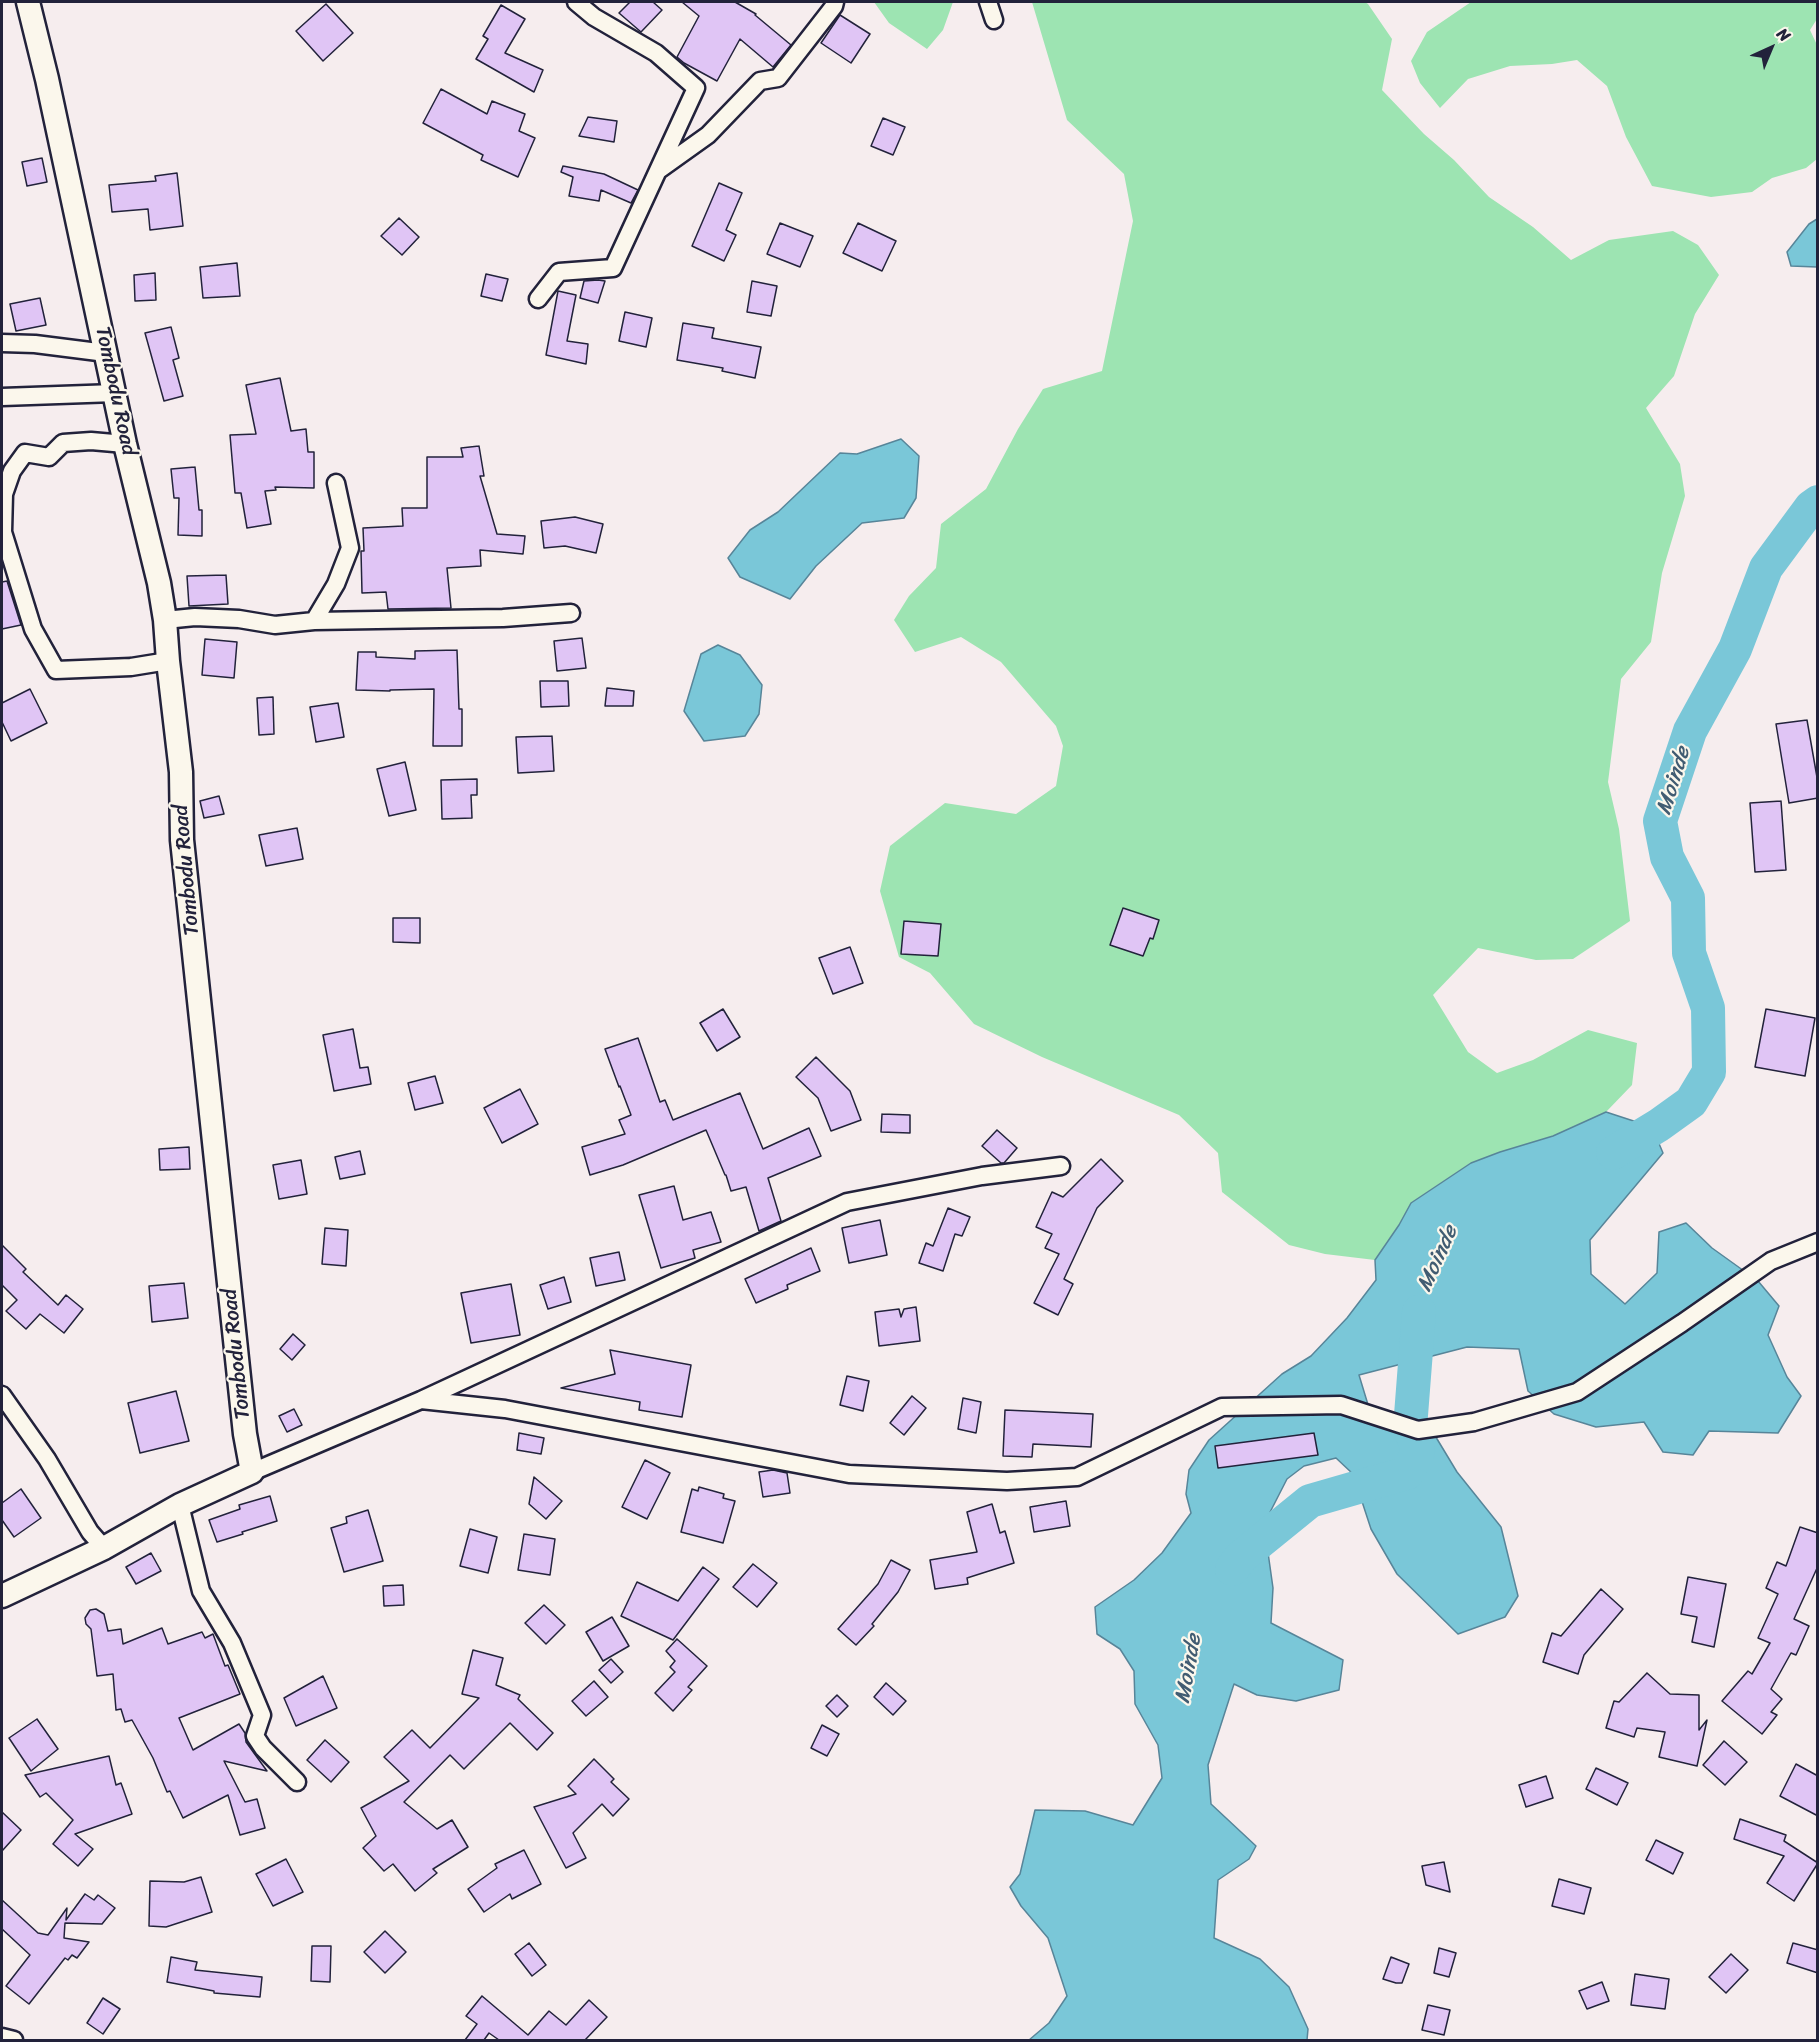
<!DOCTYPE html>
<html>
<head>
<meta charset="utf-8">
<style>
  body { margin:0 }
  #map { position:relative; width:1819px; height:2042px; overflow:hidden; background:#f6edee; font-family:Sriracha,sans-serif }
  canvas { display:block }
  .frame { position:absolute; inset:0; border:3px solid #22223b; pointer-events:none }
  .north { position:absolute; left:1741px; top:18px; width:60px; height:60px; -webkit-text-stroke:4px #fbf7ec; paint-order:stroke; rotate:44deg; font-size:16px; font-weight:700; line-height:24px; text-align:center; color:#22223b }
  .north::after { content:''; display:block; margin:auto; width:21px; height:27px; background:#22223b; clip-path:polygon(50% 0,100% 100%,50% 72%,0 100%) }
</style>
</head>
<body>
<div id="map">
<canvas width="1819" height="2042"></canvas>
<div class="frame"></div>
<div class="north">N</div>
</div>
<script>
const ctx = document.querySelector('canvas').getContext('2d');
ctx.lineJoin = 'round';
function fillPath(path, color) { ctx.fillStyle = color; ctx.fill(path, 'evenodd'); }
const shape = rows => new Path2D(rows.map(r => 'M' + r).join(''));
function stroke(path, color, width, dash) { ctx.strokeStyle = color; ctx.lineWidth = width; ctx.lineCap = dash ? 'butt' : 'round'; ctx.setLineDash(dash || []); ctx.stroke(path); }
function write(font, color, halo, rows, align = 'center') {
  ctx.font = font + ' Sriracha,sans-serif'; ctx.lineWidth = 4.5; ctx.setLineDash([]); ctx.textBaseline = 'middle'; ctx.strokeStyle = halo; ctx.fillStyle = color; for (const [text, x, y, turn = 0] of rows) {
    ctx.save(); ctx.translate(x, y); ctx.rotate((+turn || 0) * Math.PI / 180); ctx.textAlign = isNaN(turn) ? turn : align; if (halo) ctx.strokeText(text, 0, 0); ctx.fillText(text, 0, 0); ctx.restore();
  }
}
fillPath(shape([
  [874,2,953,2,943,30,927,49,889,23],
  [1032,2,1365,2,1368,4,1392,39,1382,90,1424,134,1454,160,1489,197,1533,227,1571,260,1609,240,1673,231,1698,245,1719,275,1695,314,1674,376,1646,408,1680,464,1685,496,1662,573,1651,642,1621,679,1608,782,1619,829,1630,921,1573,959,1536,960,1478,948,1433,995,1468,1052,1497,1073,1533,1060,1588,1030,1637,1043,1632,1085,1606,1112,1553,1136,1500,1152,1471,1163,1411,1203,1399,1225,1375,1260,1325,1254,1289,1245,1222,1192,1218,1153,1179,1115,1042,1057,974,1024,930,973,899,957,880,891,890,846,945,803,1016,814,1056,786,1063,746,1056,726,1001,662,961,637,915,652,894,620,909,596,936,568,941,524,986,489,1018,429,1043,389,1102,371,1133,221,1124,174,1067,120],
  [1471,2,1817,2,1817,19,1810,30,1817,45,1817,159,1806,168,1772,178,1752,192,1711,197,1652,186,1626,137,1607,86,1577,60,1552,64,1510,66,1468,79,1440,108,1420,83,1411,61,1427,32]
]), '#9de4b2');
const water = shape([
  [1817,219,1817,267,1791,266,1787,252,1809,224,1817,219],
  [901,439,919,456,916,498,904,518,862,523,816,566,790,599,740,577,728,558,750,530,778,512,840,453,857,454,901,439],
  [718,645,740,655,762,685,759,714,745,736,704,741,684,711,701,654,718,645],
  [1606,1112,1652,1127,1663,1153,1590,1240,1591,1274,1625,1304,1657,1273,1659,1232,1686,1223,1712,1248,1758,1281,1779,1306,1768,1335,1787,1377,1801,1396,1778,1433,1709,1431,1693,1455,1663,1452,1644,1422,1596,1427,1554,1414,1528,1391,1519,1349,1467,1347,1359,1375,1369,1408,1428,1424,1457,1472,1501,1527,1518,1596,1505,1617,1458,1634,1397,1574,1371,1529,1353,1474,1336,1458,1304,1466,1287,1479,1264,1524,1273,1588,1271,1623,1343,1660,1339,1690,1296,1701,1257,1695,1234,1684,1208,1765,1211,1804,1256,1846,1249,1859,1218,1880,1214,1938,1260,1959,1289,1987,1308,2029,1307,2040,1029,2040,1049,2023,1067,1996,1048,1938,1021,1906,1010,1887,1020,1874,1035,1810,1085,1811,1133,1825,1162,1778,1158,1745,1135,1704,1134,1671,1120,1649,1097,1634,1095,1607,1134,1580,1162,1553,1191,1513,1186,1494,1189,1470,1209,1440,1282,1374,1311,1356,1347,1318,1376,1280,1375,1260,1399,1225,1411,1203,1471,1163,1500,1152,1553,1136,1606,1112]
]);
fillPath(water, '#7ac7d8');
stroke(water, '#578599', 1.5);
stroke(shape([
  [1613,1153,1659,1125,1691,1102,1709,1072,1708,1008,1689,953,1688,898,1667,857,1660,821,1690,731,1735,649,1766,568,1811,507,1818,502],
  [1232,1569,1241,1557,1310,1501,1407,1473,1418,1451,1410,1428,1419,1312]
]), '#7ac7d8', 34);
const building = shape([
  [630,2,653,2,662,10,641,32,619,13,630,2],
  [682,2,735,2,756,14,755,15,791,45,773,67,740,39,717,81,684,63,677,57,699,16,682,2],
  [326,4,353,33,323,61,296,31,326,4],
  [501,5,525,19,505,53,543,70,534,92,476,59,488,39,483,36,501,5],
  [840,15,870,34,851,63,821,43,840,15],
  [441,89,487,114,492,101,525,114,519,131,535,138,518,177,481,160,483,155,423,123,441,89],
  [588,117,617,121,614,142,579,136,588,117],
  [883,118,905,127,893,155,871,146,883,118],
  [42,158,47,182,27,186,22,162,42,158],
  [563,166,604,174,638,190,631,203,601,190,599,201,569,196,573,177,561,172,563,166],
  [177,173,183,226,150,230,148,209,112,212,109,185,156,181,155,176,177,173],
  [719,183,742,193,726,230,736,235,724,261,692,246,719,183],
  [399,218,419,237,402,255,381,236,399,218],
  [780,223,813,236,800,267,767,254,780,223],
  [858,223,896,241,882,271,843,253,858,223],
  [237,263,240,296,203,298,200,267,237,263],
  [155,273,156,300,135,301,134,275,155,273],
  [486,274,508,279,502,301,481,296,486,274],
  [598,280,605,281,598,303,580,298,584,281,598,280],
  [752,281,777,286,771,316,747,312,752,281],
  [558,291,576,295,567,341,588,344,586,364,546,355,558,291],
  [40,298,46,325,16,331,10,304,40,298],
  [625,312,652,318,646,347,619,341,625,312],
  [683,323,714,328,712,338,761,347,755,378,722,371,723,368,677,360,683,323],
  [171,327,179,358,173,360,183,396,164,401,145,333,171,327],
  [280,378,291,431,306,429,308,452,314,452,314,488,275,487,276,490,265,491,271,524,247,528,241,493,235,493,230,435,256,434,246,385,280,378],
  [479,446,484,476,480,476,497,534,525,536,523,554,480,550,481,566,447,568,451,608,388,609,386,592,362,593,361,551,364,551,363,528,403,526,402,508,427,508,427,457,463,457,461,448,479,446],
  [195,467,199,510,202,510,202,536,178,535,179,498,174,498,171,469,195,467],
  [575,517,603,524,596,553,565,546,544,548,541,521,575,517],
  [226,575,228,604,189,606,187,576,226,575],
  [7,581,21,625,2,629,2,582,7,581],
  [582,638,586,668,557,671,554,641,582,638],
  [205,639,237,642,234,678,202,675,205,639],
  [457,650,459,709,462,709,462,746,433,746,434,689,390,690,390,691,356,690,358,652,376,652,376,657,415,659,415,651,457,650],
  [540,681,568,681,569,706,541,707,540,681],
  [607,688,634,691,633,706,605,706,607,688],
  [30,689,47,723,11,741,2,722,2,703,30,689],
  [273,697,274,734,259,735,257,698,273,697],
  [338,703,344,737,316,742,310,707,338,703],
  [1807,720,1818,783,1818,798,1789,803,1776,724,1807,720],
  [552,736,554,771,518,773,516,737,552,736],
  [405,762,416,810,389,816,377,769,405,762],
  [477,779,477,795,471,795,472,818,442,819,441,780,477,779],
  [219,796,224,814,204,818,200,801,219,796],
  [1781,801,1786,870,1755,872,1750,803,1781,801],
  [297,828,303,859,266,866,259,835,297,828],
  [1123,908,1159,920,1153,939,1150,938,1143,956,1110,945,1123,908],
  [393,918,420,918,420,943,393,942,393,918],
  [904,921,941,924,938,956,901,954,904,921],
  [850,947,863,983,833,994,819,958,850,947],
  [723,1009,740,1037,717,1051,700,1023,723,1009],
  [1766,1009,1815,1018,1805,1076,1755,1067,1766,1009],
  [353,1029,360,1068,368,1067,371,1084,334,1091,323,1035,353,1029],
  [638,1038,660,1102,665,1100,673,1120,740,1093,763,1149,809,1128,821,1156,768,1178,781,1221,759,1231,746,1187,731,1191,726,1175,725,1175,706,1130,623,1165,590,1175,582,1147,625,1134,619,1120,631,1115,620,1086,619,1087,605,1049,638,1038],
  [816,1057,850,1091,861,1120,831,1131,818,1098,796,1077,816,1057],
  [435,1076,443,1103,415,1110,408,1083,435,1076],
  [520,1089,538,1124,502,1143,484,1108,520,1089],
  [882,1114,910,1115,910,1133,881,1132,882,1114],
  [997,1130,1017,1148,1004,1163,1001,1163,982,1146,997,1130],
  [189,1147,190,1169,160,1170,159,1149,189,1147],
  [360,1151,365,1174,340,1179,335,1157,360,1151],
  [1101,1159,1123,1181,1097,1208,1064,1279,1073,1284,1058,1315,1034,1303,1059,1254,1045,1248,1052,1234,1036,1227,1052,1192,1063,1197,1101,1159],
  [301,1160,307,1194,279,1199,273,1165,301,1160],
  [674,1186,683,1220,711,1212,721,1242,693,1250,695,1258,661,1268,639,1195,674,1186],
  [948,1208,970,1217,962,1236,955,1234,943,1271,919,1263,926,1243,933,1246,948,1208],
  [880,1220,887,1255,849,1263,842,1228,880,1220],
  [325,1228,348,1230,346,1266,322,1264,325,1228],
  [2,1245,26,1269,23,1272,58,1305,66,1295,83,1309,64,1333,40,1314,26,1329,6,1311,17,1300,2,1285,2,1245],
  [811,1248,820,1271,787,1285,788,1289,756,1303,745,1279,811,1248],
  [619,1252,625,1280,596,1286,590,1258,619,1252],
  [564,1277,571,1302,548,1309,540,1285,564,1277],
  [184,1283,188,1318,152,1322,149,1286,184,1283],
  [511,1284,520,1335,471,1343,461,1293,511,1284],
  [916,1307,920,1341,879,1346,875,1312,899,1309,901,1317,904,1309,916,1307],
  [293,1334,305,1345,292,1360,280,1349,293,1334],
  [610,1350,691,1365,682,1417,639,1410,640,1402,561,1388,615,1374,610,1350],
  [847,1376,869,1381,863,1411,840,1405,847,1376],
  [176,1391,189,1441,140,1453,128,1403,176,1391],
  [912,1396,926,1408,904,1435,890,1423,912,1396],
  [963,1398,981,1402,976,1433,958,1429,963,1398],
  [294,1409,302,1425,287,1432,279,1416,294,1409],
  [1005,1410,1093,1414,1091,1447,1033,1444,1032,1457,1003,1456,1005,1410],
  [519,1433,544,1438,541,1454,517,1450,519,1433],
  [1314,1433,1318,1455,1218,1468,1215,1446,1314,1433],
  [645,1460,670,1473,647,1519,622,1507,645,1460],
  [773,1470,787,1473,790,1493,763,1497,759,1472,773,1470],
  [534,1477,562,1501,546,1519,529,1504,534,1477],
  [699,1487,724,1494,723,1498,735,1501,723,1543,681,1532,692,1489,698,1491,699,1487],
  [21,1489,41,1518,14,1537,2,1520,2,1503,21,1489],
  [270,1496,277,1521,242,1532,243,1534,217,1542,209,1520,240,1509,239,1505,270,1496],
  [1066,1501,1070,1526,1034,1532,1030,1507,1066,1501],
  [992,1504,1000,1533,1005,1531,1014,1563,967,1578,968,1584,935,1589,930,1560,977,1552,967,1512,992,1504],
  [368,1510,383,1561,344,1572,331,1528,347,1523,346,1517,368,1510],
  [1800,1527,1818,1533,1818,1566,1794,1619,1809,1626,1796,1655,1791,1653,1771,1689,1782,1699,1771,1712,1777,1715,1762,1734,1722,1701,1748,1671,1752,1674,1770,1643,1758,1638,1778,1594,1766,1588,1777,1562,1786,1566,1800,1527],
  [470,1529,497,1537,488,1573,460,1566,470,1529],
  [524,1534,555,1539,550,1575,518,1570,524,1534],
  [151,1553,161,1571,136,1584,126,1567,151,1553],
  [891,1560,910,1570,898,1592,872,1624,874,1626,856,1645,838,1629,878,1584,891,1560],
  [753,1564,777,1583,757,1607,733,1587,753,1564],
  [703,1567,719,1579,673,1640,621,1616,637,1582,678,1601,703,1567],
  [1688,1577,1726,1584,1714,1647,1692,1642,1697,1617,1681,1614,1688,1577],
  [403,1585,404,1605,384,1606,383,1586,403,1585],
  [1601,1589,1623,1609,1584,1655,1578,1674,1543,1662,1552,1633,1561,1636,1601,1589],
  [544,1605,565,1625,546,1644,525,1623,544,1605],
  [96,1609,104,1614,108,1631,121,1629,123,1644,162,1628,168,1644,202,1632,205,1638,213,1634,225,1666,228,1665,240,1694,179,1718,193,1750,239,1724,245,1733,246,1742,267,1771,224,1761,245,1802,257,1799,265,1828,240,1835,228,1795,183,1818,170,1791,167,1792,153,1758,132,1720,125,1722,121,1709,116,1710,113,1674,97,1676,91,1629,86,1624,85,1618,90,1610,96,1609],
  [612,1617,629,1646,603,1661,586,1632,612,1617],
  [677,1639,707,1666,688,1687,692,1690,673,1711,655,1693,675,1672,670,1667,675,1661,666,1651,677,1639],
  [473,1650,503,1658,496,1685,520,1695,518,1699,553,1733,537,1750,510,1723,464,1769,450,1755,404,1802,437,1829,452,1820,468,1847,433,1869,437,1873,415,1891,393,1864,384,1871,363,1848,376,1836,361,1808,409,1781,384,1757,412,1730,430,1748,479,1698,462,1694,473,1650],
  [611,1659,623,1672,611,1683,599,1670,611,1659],
  [1647,1673,1670,1694,1699,1695,1699,1730,1707,1720,1697,1766,1659,1757,1665,1732,1637,1728,1634,1737,1606,1728,1614,1701,1619,1702,1647,1673],
  [323,1676,337,1708,296,1726,284,1698,323,1676],
  [594,1681,608,1697,586,1716,572,1701,594,1681],
  [886,1683,906,1701,893,1715,874,1697,886,1683],
  [837,1695,848,1706,837,1717,826,1706,837,1695],
  [37,1719,58,1749,31,1771,9,1738,37,1719],
  [822,1725,839,1734,827,1756,811,1748,822,1725],
  [325,1740,349,1762,331,1782,307,1760,325,1740],
  [1724,1741,1747,1762,1725,1785,1703,1765,1724,1741],
  [109,1756,116,1785,121,1783,132,1814,75,1834,93,1849,78,1866,53,1844,73,1820,46,1793,40,1797,25,1775,109,1756],
  [594,1759,614,1779,611,1782,629,1799,613,1816,602,1804,573,1833,586,1858,566,1868,534,1807,576,1794,568,1786,594,1759],
  [1796,1764,1818,1776,1818,1816,1780,1796,1796,1764],
  [1596,1768,1628,1783,1617,1805,1586,1789,1596,1768],
  [1546,1776,1553,1798,1526,1807,1519,1785,1546,1776],
  [2,1812,21,1830,2,1851,2,1812],
  [1740,1819,1786,1835,1784,1841,1818,1863,1794,1901,1767,1883,1784,1856,1734,1839,1740,1819],
  [1656,1840,1683,1853,1673,1874,1646,1860,1656,1840],
  [524,1850,541,1884,512,1899,510,1894,484,1912,468,1889,497,1868,495,1864,524,1850],
  [286,1859,303,1892,273,1906,256,1874,286,1859],
  [1444,1862,1450,1892,1426,1885,1422,1866,1444,1862],
  [201,1877,212,1912,166,1927,149,1926,150,1881,184,1882,201,1877],
  [1559,1879,1591,1888,1584,1914,1552,1906,1559,1879],
  [85,1894,94,1900,98,1895,115,1908,102,1924,65,1923,64,1938,89,1942,77,1958,72,1955,68,1960,65,1958,29,2004,6,1986,30,1955,2,1929,2,1900,38,1933,48,1935,67,1908,66,1920,85,1894],
  [385,1931,406,1952,385,1973,364,1952,385,1931],
  [529,1943,546,1965,532,1976,515,1954,529,1943],
  [1793,1943,1818,1950,1818,1973,1787,1963,1793,1943],
  [312,1946,331,1946,330,1982,311,1981,312,1946],
  [1439,1948,1456,1953,1449,1977,1434,1973,1439,1948],
  [1731,1954,1748,1970,1726,1993,1709,1977,1731,1954],
  [171,1957,197,1962,195,1970,262,1977,260,1997,214,1993,214,1991,167,1982,171,1957],
  [1391,1957,1409,1964,1402,1983,1396,1983,1383,1979,1391,1957],
  [1635,1974,1669,1979,1665,2009,1631,2005,1635,1974],
  [1602,1982,1609,2001,1587,2009,1579,1991,1602,1982],
  [482,1996,528,2035,549,2011,566,2025,589,2000,607,2017,585,2040,499,2040,489,2033,484,2040,465,2040,477,2024,466,2016,482,1996],
  [103,1998,120,2009,103,2034,87,2023,103,1998],
  [1428,2005,1450,2010,1444,2035,1422,2030,1428,2005]
]);
fillPath(building, '#e0c5f5');
stroke(building, '#22223b', 1.5);
const minor = shape([
  [988,2,994,20],
  [659,170,708,135,760,81,778,78,834,6,835,2],
  [538,299,559,272,613,268,696,88,656,53,594,17,576,2],
  [2,343,35,344,106,353],
  [2,397,115,393],
  [125,444,91,441,63,443,49,457,25,453,12,471,4,494,3,532,33,629,56,670,131,667,168,661],
  [165,620,195,617,239,619,275,625,314,621,503,618,571,613],
  [314,621,336,584,350,548,336,483],
  [2,1395,47,1459,90,1532,104,1548],
  [421,1400,505,1409,849,1474,1007,1481,1077,1477,1222,1407,1341,1405,1418,1430,1474,1422,1577,1392,1682,1323,1771,1261,1818,1242],
  [252,1472,421,1400,847,1202,982,1176,1061,1166],
  [180,1505,201,1591,232,1643,262,1715,255,1736,263,1748,297,1782],
  [2,2037,14,2040]
]);
const secondary = shape([
  [2,1596,104,1548,180,1505,252,1472,245,1434,182,840,181,772,168,661,165,620,159,583,125,444,47,79,28,2]
]);
stroke(minor, '#22223b', 21);
stroke(secondary, '#22223b', 27);
stroke(minor, '#fbf7ec', 16);
stroke(secondary, '#fbf7ec', 22);
write('21px', '#22223b', '#fbf7ec', [
  ["Tombodu Road",115,391,78],
  ["Tombodu Road",187,870,-95],
  ["Tombodu Road",237,1354,-96]
]);
write('italic 22px', '#415c72', '#fbf7ec', [
  ["Moinde",1674,781,-73],
  ["Moinde",1438,1259,-66],
  ["Moinde",1189,1669,-80]
]);
</script>
</body>
</html>
